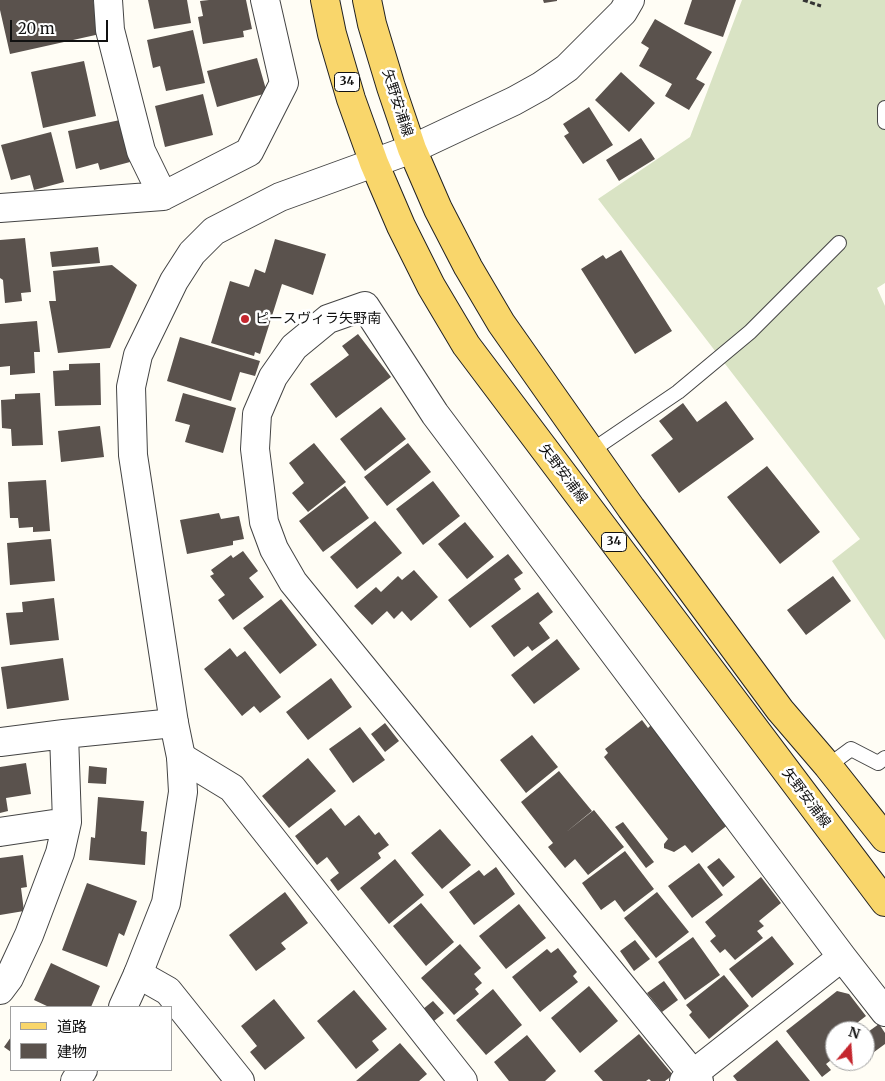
<!DOCTYPE html>
<html>
<head>
<meta charset="utf-8">
<style>
  body { margin:0 }
  #map { position:relative; width:885px; height:1081px; overflow:hidden; background:#fffdf5; font-family:Merriweather,"Noto Sans JP",serif }
  canvas { display:block }
  .legend { position:absolute; left:10px; top:1006px; width:162px; height:65px; box-sizing:border-box; background:#fff; border:1px solid #a0a0a0; margin:0; padding:6px 9px; list-style:none; font-size:15px; color:#111 }
  .legend li { display:flex; align-items:center; gap:10px; height:25px }
  .legend b { width:25px; border:1px solid #a0a0a0 }
  .north { position:absolute; left:825px; top:1021px; width:50px; height:50px; box-sizing:border-box; background:#fff; border:1px solid #a0a0a0; border-radius:50%; rotate:18deg; font-size:14px; font-weight:700; line-height:20px; text-align:center; color:#111 }
  .north::after { content:''; display:block; margin:auto; width:18px; height:22px; background:#c4262e; clip-path:polygon(50% 0,100% 100%,50% 72%,0 100%) }
  .scale { position:absolute; left:10px; top:20px; width:98px; height:22px; box-sizing:border-box; border:2px solid #111; border-top:0; padding-left:6px; font-size:15px; line-height:18px; white-space:nowrap; color:#111; -webkit-text-stroke:4px #fff; paint-order:stroke }
</style>
</head>
<body>
<div id="map">
<canvas width="885" height="1081"></canvas>
<ul class="legend">
<li><b style="height:6px;background:#f9d66b"></b>道路</li>
<li><b style="height:14px;background:#5a524d"></b>建物</li>
</ul>
<div class="north">N</div>
<div class="scale">20 m</div>
</div>
<script>
const ctx = document.querySelector('canvas').getContext('2d');
ctx.lineJoin = 'round';
function fillPath(path, color) { ctx.fillStyle = color; ctx.fill(path, 'evenodd'); }
const shape = rows => new Path2D(rows.map(r => 'M' + r).join(''));
function stroke(path, color, width, dash) { ctx.strokeStyle = color; ctx.lineWidth = width; ctx.lineCap = dash ? 'butt' : 'round'; ctx.setLineDash(dash || []); ctx.stroke(path); }
function write(font, color, halo, rows, align = 'center') {
  ctx.font = font + ' Merriweather,"Noto Sans JP",serif'; ctx.lineWidth = 5; ctx.setLineDash([]); ctx.textBaseline = 'middle'; ctx.strokeStyle = halo; ctx.fillStyle = color; for (const [text, x, y, turn = 0] of rows) {
    ctx.save(); ctx.translate(x, y); ctx.rotate((+turn || 0) * Math.PI / 180); ctx.textAlign = isNaN(turn) ? turn : align; if (halo) ctx.strokeText(text, 0, 0); ctx.fillText(text, 0, 0); ctx.restore();
  }
}
fillPath(shape([
  [742,0,885,0,885,283,877,288,885,306,885,640,832,561,860,539,598,199,690,137]
]), '#d9e3c4');
fillPath(shape([
  [0,0,93,0,100,34,10,54,0,10],
  [148,0,187,0,191,23,154,29],
  [209,0,246,0,252,29,243,31,244,37,203,44,198,17,203,16,200,1],
  [543,0,557,0,557,1,544,3],
  [692,0,736,0,723,37,684,24],
  [655,19,712,52,696,79,705,84,689,110,665,96,672,84,639,66,649,48,641,43],
  [193,30,205,83,166,91,160,66,153,68,147,40],
  [257,58,267,93,217,107,207,71],
  [84,61,96,116,43,128,31,72],
  [621,72,655,103,629,132,595,100],
  [203,94,213,135,165,147,155,106],
  [589,107,613,145,583,164,564,136,569,133,563,124],
  [120,120,130,162,100,170,98,163,76,169,68,131],
  [51,132,64,182,34,190,30,175,11,180,1,145],
  [641,138,655,159,619,181,606,160],
  [25,238,31,292,21,293,22,301,5,303,3,280,0,278,0,240],
  [275,239,326,254,313,295,282,284,260,354,255,352,254,356,211,343,230,281,249,287,255,269,265,273],
  [98,247,100,263,52,267,50,252],
  [621,250,672,331,635,354,581,269,603,255,606,259],
  [112,265,137,285,110,348,58,353,49,301,56,301,53,271],
  [37,321,40,352,34,352,35,373,10,375,10,366,0,367,0,324],
  [358,334,391,377,336,418,310,384,349,355,342,346],
  [180,337,260,361,255,376,240,372,231,401,167,381],
  [100,363,101,405,55,406,53,371,69,370,69,364],
  [40,393,43,445,12,446,11,429,2,428,1,400,15,399,15,394],
  [183,393,236,408,223,453,185,442,190,425,175,421],
  [726,401,754,439,679,493,651,455,673,439,659,421,683,403,697,422],
  [381,407,406,439,365,471,340,439],
  [100,426,104,457,61,462,58,431],
  [314,443,346,482,308,512,292,493,304,483,289,463],
  [408,443,431,472,387,506,364,477],
  [767,466,820,532,780,564,727,497],
  [46,480,50,531,33,532,33,527,19,528,18,518,10,518,8,482],
  [433,481,460,516,423,545,396,509],
  [345,486,369,518,323,552,299,521],
  [219,513,221,519,239,516,244,539,233,541,233,545,187,554,180,520],
  [375,521,402,553,357,589,330,557],
  [465,522,494,557,467,579,438,544],
  [51,539,55,581,10,585,7,543],
  [243,551,258,571,249,578,264,597,233,620,218,600,225,595,210,576,214,574,211,570,231,555,233,558],
  [508,554,523,573,514,579,521,589,470,628,448,600],
  [414,570,438,597,411,621,402,611,394,619,387,611,372,625,354,606,376,587,381,592,398,576,402,580],
  [833,576,851,601,806,635,787,610],
  [538,592,553,612,539,623,550,638,532,651,528,646,514,657,491,626],
  [54,598,59,640,10,645,6,613,23,612,22,602],
  [281,599,317,645,280,674,243,628],
  [557,639,580,669,534,704,511,675],
  [230,648,237,657,245,651,281,697,260,713,254,706,242,716,204,669],
  [63,658,69,700,7,709,1,667],
  [331,678,352,707,308,740,286,712],
  [642,720,648,728,651,725,729,824,692,853,685,845,674,852,664,848,664,844,668,839,604,757,608,753,605,749],
  [385,723,399,741,385,752,371,734],
  [360,727,385,760,353,783,329,749],
  [532,735,558,767,526,793,500,760],
  [308,758,336,791,289,828,262,796],
  [26,763,31,794,6,798,8,811,0,813,0,767],
  [89,766,107,768,106,784,88,783],
  [559,771,592,811,565,833,594,810,624,847,588,875,575,859,565,868,548,847,553,843,521,802],
  [98,797,144,801,141,831,147,832,145,865,89,860,91,837,95,838],
  [331,808,345,826,359,815,375,835,379,832,389,845,378,853,381,858,338,891,330,880,339,873,327,857,317,865,295,836],
  [623,822,654,862,646,868,615,827],
  [440,829,471,865,442,889,411,853],
  [625,851,654,889,624,912,615,900,601,910,582,883],
  [23,855,27,887,21,888,24,911,0,915,0,858],
  [719,858,735,877,723,887,707,867],
  [395,859,424,895,389,924,360,888],
  [699,863,723,895,692,918,668,886],
  [496,867,515,894,474,925,449,892,479,870,484,876],
  [761,877,781,903,759,921,764,926,757,931,763,938,735,960,725,949,720,953,710,941,716,936,705,922],
  [87,883,137,901,124,936,119,933,107,967,62,950],
  [285,892,308,923,281,943,286,949,256,971,229,935],
  [657,892,689,932,656,958,624,918],
  [421,903,454,942,426,966,393,926],
  [519,904,546,938,506,969,479,936],
  [772,936,794,964,752,998,729,969],
  [693,937,720,975,685,1000,658,962],
  [635,940,650,959,634,971,620,951],
  [460,944,481,968,474,974,482,983,475,989,479,994,454,1015,421,978],
  [558,948,577,972,573,976,578,982,540,1012,512,977,547,949,551,953],
  [51,963,100,986,91,1007,49,1007,34,1000],
  [724,975,749,1006,709,1039,689,1015,692,1012,686,1005],
  [664,981,678,1000,662,1012,647,993],
  [589,986,618,1021,580,1053,551,1018],
  [493,989,522,1025,486,1055,456,1020],
  [354,990,387,1029,372,1041,379,1050,356,1069,317,1021],
  [837,991,849,994,866,1016,853,1026,856,1031,835,1031,835,1057,826,1064,831,1070,822,1077,786,1031],
  [274,999,305,1038,265,1070,250,1052,257,1046,241,1026],
  [433,1001,444,1013,434,1021,423,1009],
  [879,1024,885,1033,885,1044,870,1055,865,1049,865,1034],
  [639,1034,673,1075,665,1081,651,1081,649,1079,646,1081,603,1081,594,1071],
  [527,1035,556,1071,545,1081,509,1081,494,1062],
  [11,1037,11,1052,4,1047],
  [777,1040,810,1081,737,1081,733,1076],
  [400,1043,427,1074,419,1081,356,1081]
]), '#5a524d');
const service = shape([
  [885,108,885,122],
  [591,451,678,392,750,332,839,243],
  [828,766,851,749,878,763,885,758]
]);
const minor = shape([
  [163,196,249,152,284,83,265,0],
  [0,208,163,196,141,151,110,30,108,0],
  [0,742,64,734,174,723],
  [181,757,232,788,463,1081],
  [0,832,67,822],
  [138,974,168,991,240,1081],
  [0,990,9,978,29,935,60,853,67,822,64,734],
  [684,1081,842,957],
  [699,1081,293,582,274,549,264,522,260,489,255,449,257,414,273,377,294,347,328,319,365,306,435,414,842,957,885,1012]
]);
const tertiary = shape([
  [123,1007,138,974,166,903,183,792,181,757,174,723,133,455,131,387,138,355,174,281,192,253,214,231,280,197,412,149,514,101,541,86,567,68,623,12,630,0],
  [75,1081,83,1070]
]);
const primary = shape([
  [325,0,332,34,351,99,374,163,401,226,431,286,466,345,885,902],
  [367,0,372,24,391,87,412,149,438,209,468,267,501,323,631,508,780,710,828,766,885,838]
]);
stroke(service, '#444', 16);
stroke(minor, '#444', 30);
stroke(tertiary, '#444', 30);
stroke(primary, '#222', 30);
stroke(shape([
  [803,0,821,6]
]), '#333', 3, [5, 2.5]);
stroke(service, '#fff', 14);
stroke(minor, '#fff', 28);
stroke(tertiary, '#fff', 28);
stroke(primary, '#f9d66b', 28);
for (const [x, y, r, color] of [
  [245,319,5,"#c4262e"]
]) { const dot = new Path2D(); dot.arc(x, y, r, 0, 2 * Math.PI); ctx.fillStyle = color; ctx.fill(dot); stroke(dot, '#fff', 2); }
for (const [x, y, w] of [
  [347,82,25],
  [614,542,25]
]) { const box = new Path2D(); box.roundRect(x - w / 2, y - 9.5, w, 19, 4); ctx.fillStyle = '#fff'; ctx.fill(box); stroke(box, '#111', 1); }
write('bold 12px', '#111', null, [
  ["34",347,82],
  ["34",614,542]
]);
write('14px', '#111', '#fff', [
  ["矢野安浦線",397,103,72],
  ["矢野安浦線",563,474,53],
  ["矢野安浦線",806,798,53]
]);
write('14px', '#111', '#fff', [
  ["ピースヴィラ矢野南",255,319]
], 'left');
</script>
</body>
</html>
